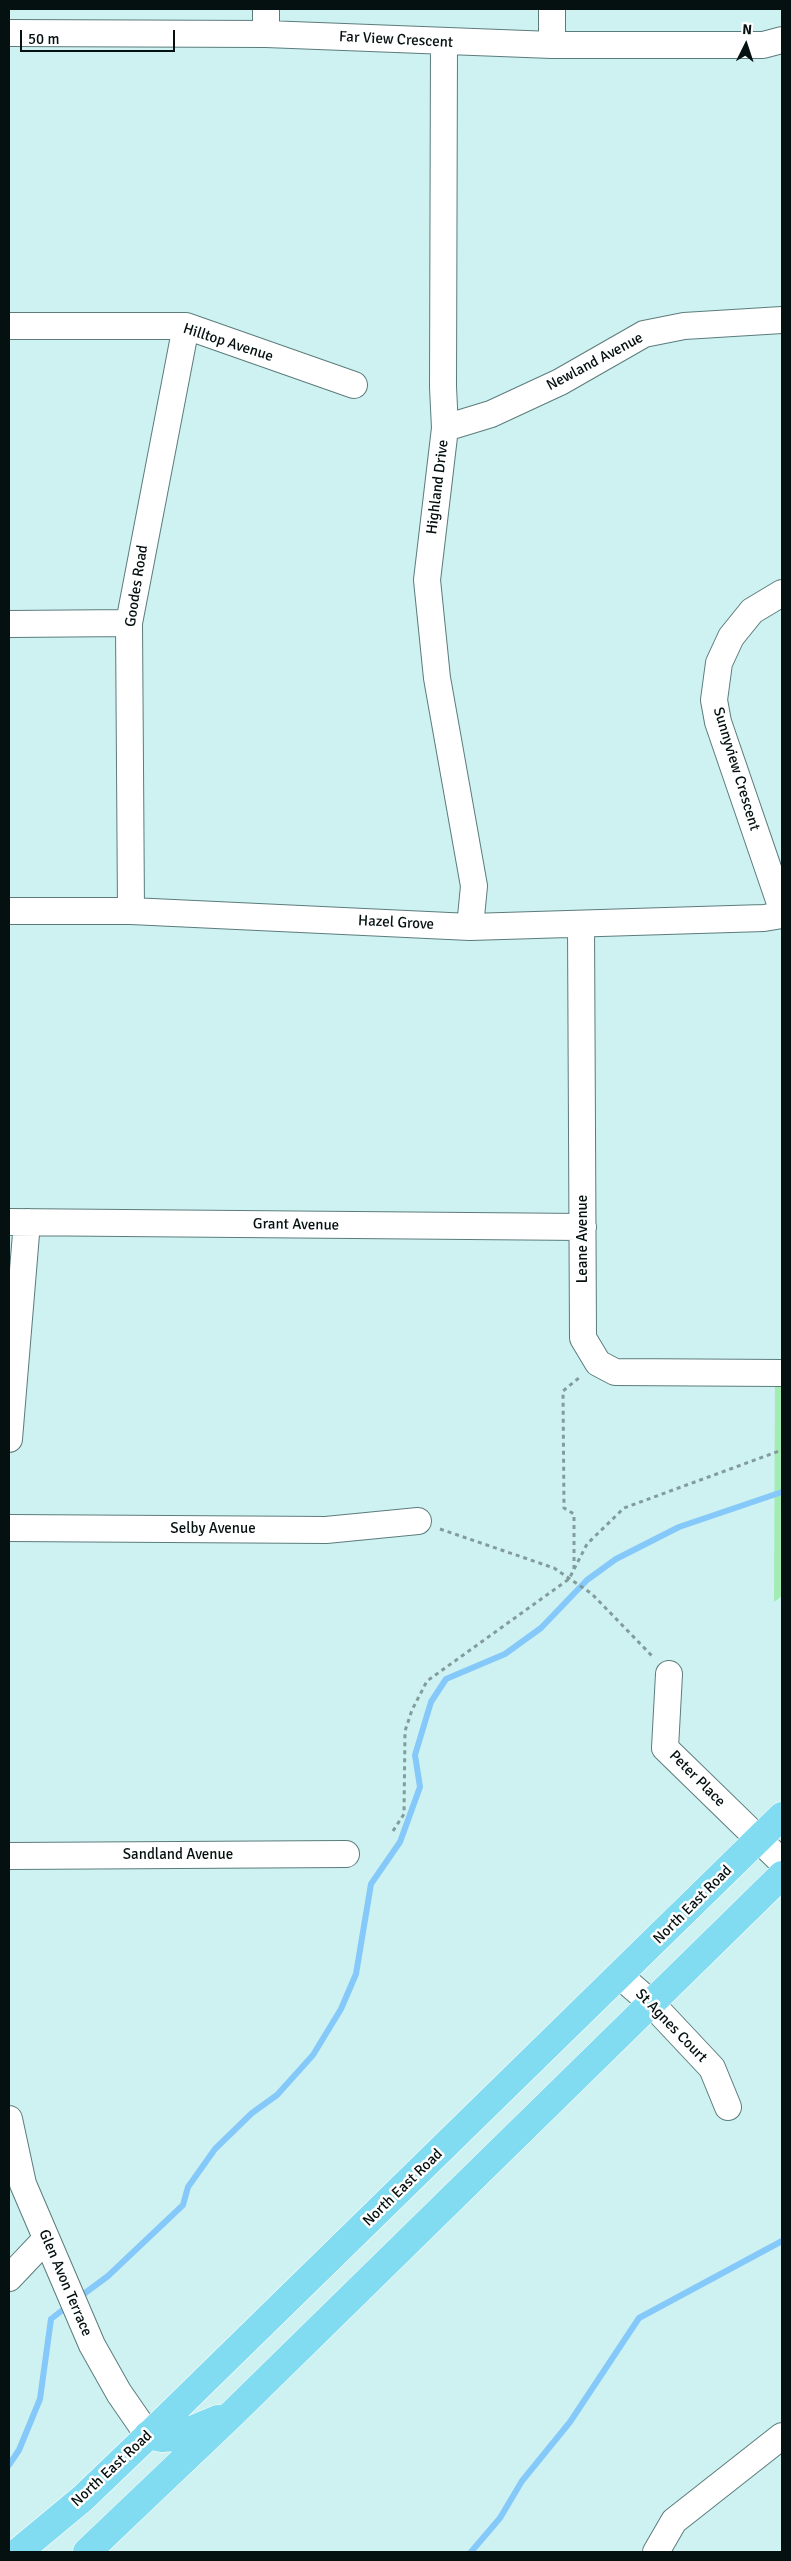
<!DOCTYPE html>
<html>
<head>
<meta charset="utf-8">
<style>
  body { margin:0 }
  #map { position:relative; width:791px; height:2561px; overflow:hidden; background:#cef1f1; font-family:Signika,sans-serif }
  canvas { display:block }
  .frame { position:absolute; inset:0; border:10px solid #051010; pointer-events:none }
  .north { position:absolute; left:721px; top:20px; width:50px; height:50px; -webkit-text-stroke:4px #fff; paint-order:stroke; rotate:4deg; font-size:14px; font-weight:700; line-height:20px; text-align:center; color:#051010 }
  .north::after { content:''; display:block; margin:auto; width:18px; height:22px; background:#051010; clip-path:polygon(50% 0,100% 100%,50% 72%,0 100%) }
  .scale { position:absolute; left:20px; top:30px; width:155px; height:22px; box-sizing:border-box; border:2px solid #051010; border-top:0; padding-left:6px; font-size:15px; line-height:18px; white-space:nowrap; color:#051010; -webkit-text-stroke:4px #fff; paint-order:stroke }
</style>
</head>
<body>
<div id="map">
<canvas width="791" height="2561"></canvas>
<div class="frame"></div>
<div class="north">N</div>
<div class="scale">50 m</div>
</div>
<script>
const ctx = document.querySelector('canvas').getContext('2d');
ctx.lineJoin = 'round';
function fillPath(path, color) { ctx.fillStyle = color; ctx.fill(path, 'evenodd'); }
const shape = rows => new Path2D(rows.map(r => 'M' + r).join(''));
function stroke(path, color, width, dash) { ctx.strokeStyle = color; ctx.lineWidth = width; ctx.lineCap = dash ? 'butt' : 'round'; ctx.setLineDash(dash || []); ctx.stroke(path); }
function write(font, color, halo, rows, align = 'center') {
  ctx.font = font + ' Signika,sans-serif'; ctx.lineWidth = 5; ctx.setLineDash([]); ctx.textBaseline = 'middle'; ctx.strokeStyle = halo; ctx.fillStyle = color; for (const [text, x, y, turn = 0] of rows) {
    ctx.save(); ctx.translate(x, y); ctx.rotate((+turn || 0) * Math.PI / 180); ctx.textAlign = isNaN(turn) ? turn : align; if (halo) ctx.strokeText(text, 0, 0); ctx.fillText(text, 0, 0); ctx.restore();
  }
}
fillPath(shape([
  [775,1373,782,1373,782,1596,774,1602]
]), '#a3ecb4');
stroke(shape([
  [77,2299,108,2276,183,2205,188,2187,215,2149,252,2113,277,2095,313,2055,341,2009,356,1974,371,1884,400,1842,420,1787,415,1755,431,1702,446,1679,505,1654,541,1628,587,1580,616,1559,679,1527,782,1492],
  [9,2465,19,2450,40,2399,51,2319,69,2305],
  [471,2552,500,2518,522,2481,570,2422,639,2318,782,2241]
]), '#85c8fa', 6);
const minor = shape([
  [266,9,266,34],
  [552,9,552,45],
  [9,33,266,34,552,45,763,45,782,40],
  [444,43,443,387,445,428,427,580,437,678,474,886,470,927],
  [9,326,186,326,354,385],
  [445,428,491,414,560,382,644,334,684,326,782,320],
  [782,593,752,611,731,637,719,663,714,700,718,722,782,909],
  [9,624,129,623],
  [9,911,131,911,470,927,764,918,782,915],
  [131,911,129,623,186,326],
  [581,924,583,1338,598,1363,615,1372,782,1373],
  [9,1222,583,1227],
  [9,1439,27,1222],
  [9,1528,326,1530,418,1521],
  [669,1674,665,1748,782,1862],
  [9,1856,346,1854],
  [620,1976,650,2002,712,2068,728,2107],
  [9,2119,23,2184,92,2345,119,2393,148,2435],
  [9,2278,46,2239],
  [656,2552,674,2521,782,2436]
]);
const major = shape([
  [148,2435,162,2438,175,2437,218,2419],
  [18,2552,83,2498,155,2429,782,1816],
  [87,2552,233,2413,782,1875]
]);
stroke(minor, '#5c7c7c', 28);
stroke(major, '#fff', 29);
stroke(shape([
  [440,1529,554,1568,592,1594,654,1658],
  [574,1569,574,1514,564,1508,563,1391,580,1377],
  [393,1831,404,1814,405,1731,412,1710,427,1681,569,1579,587,1544,624,1508,782,1450]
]), '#829c9c', 3, [4, 4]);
stroke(minor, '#fff', 26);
stroke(major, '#82dcf1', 28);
write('15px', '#051010', '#fff', [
  ["Far View Crescent",396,40,3],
  ["Hilltop Avenue",228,343,18],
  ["Newland Avenue",595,362,-28],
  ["Highland Drive",438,487,-83],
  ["Goodes Road",137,586,-81],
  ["Sunnyview Crescent",736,769,73],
  ["Hazel Grove",396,923,3],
  ["Grant Avenue",296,1225,1],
  ["Leane Avenue",583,1239,-90],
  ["Selby Avenue",213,1529],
  ["Peter Place",697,1779,45],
  ["Sandland Avenue",178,1855],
  ["North East Road",693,1905,-45],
  ["St Agnes Court",671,2026,46],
  ["North East Road",403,2188,-44],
  ["Glen Avon Terrace",65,2283,67],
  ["North East Road",112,2469,-43]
]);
</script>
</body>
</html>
